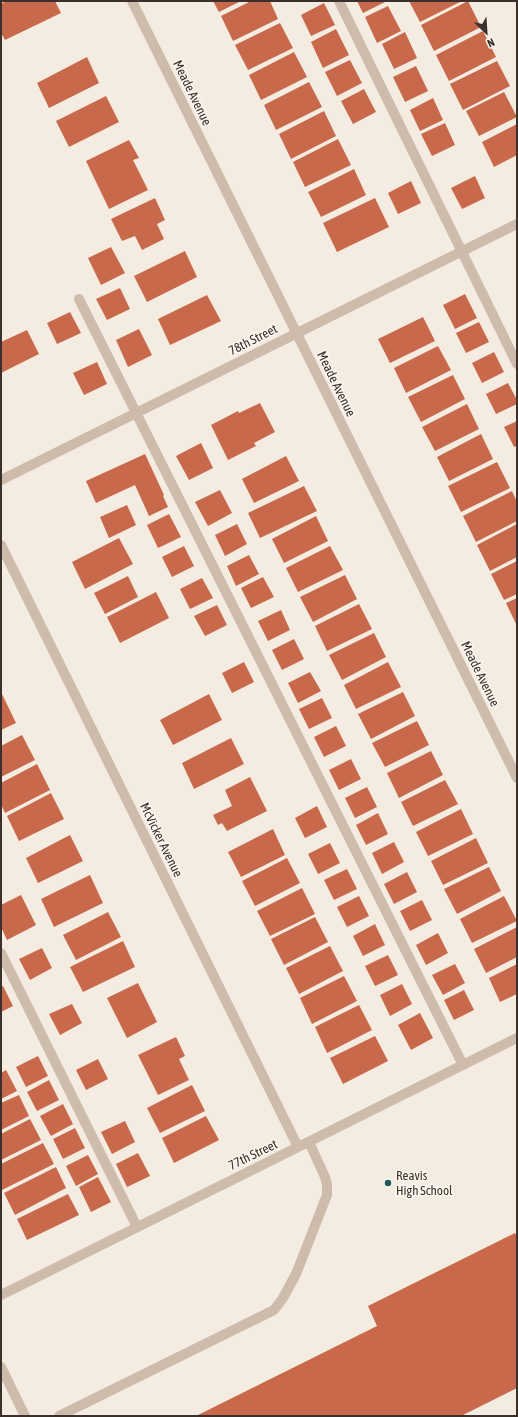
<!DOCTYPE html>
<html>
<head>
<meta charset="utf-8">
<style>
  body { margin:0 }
  #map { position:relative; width:518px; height:1417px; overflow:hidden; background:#f4ebe1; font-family:"Asap Condensed",sans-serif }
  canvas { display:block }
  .frame { position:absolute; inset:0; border:2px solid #3b302b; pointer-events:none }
  .north { position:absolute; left:466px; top:12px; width:40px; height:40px; -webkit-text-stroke:3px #fbf5ee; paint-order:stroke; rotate:155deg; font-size:11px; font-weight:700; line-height:16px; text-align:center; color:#3b302b }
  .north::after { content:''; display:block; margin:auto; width:14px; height:18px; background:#3b302b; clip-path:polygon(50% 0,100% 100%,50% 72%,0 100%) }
</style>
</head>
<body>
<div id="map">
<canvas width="518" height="1417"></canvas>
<div class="frame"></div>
<div class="north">N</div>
</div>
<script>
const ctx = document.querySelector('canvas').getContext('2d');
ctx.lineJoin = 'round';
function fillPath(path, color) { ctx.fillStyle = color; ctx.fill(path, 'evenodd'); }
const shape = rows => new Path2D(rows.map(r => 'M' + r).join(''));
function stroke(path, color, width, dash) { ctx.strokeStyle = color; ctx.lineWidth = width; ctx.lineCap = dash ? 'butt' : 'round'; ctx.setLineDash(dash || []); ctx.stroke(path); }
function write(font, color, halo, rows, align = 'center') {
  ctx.font = font + ' "Asap Condensed",sans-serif'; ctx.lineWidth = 3.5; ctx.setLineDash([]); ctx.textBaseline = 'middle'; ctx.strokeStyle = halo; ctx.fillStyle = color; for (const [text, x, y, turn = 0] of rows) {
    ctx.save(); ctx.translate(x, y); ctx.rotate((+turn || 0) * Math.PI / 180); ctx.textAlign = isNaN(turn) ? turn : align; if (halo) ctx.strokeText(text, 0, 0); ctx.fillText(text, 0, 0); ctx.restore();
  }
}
fillPath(shape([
  [6,1,55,1,61,13,5,40,1,33,1,4],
  [213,1,241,1,219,12],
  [251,1,270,1,278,19,233,41,221,16],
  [357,1,387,1,363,13],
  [409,1,462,1,420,22],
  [468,1,481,27,434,51,421,25],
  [324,3,335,25,311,36,301,15],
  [388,6,401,31,377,43,365,17],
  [280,23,293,48,248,70,235,45],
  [336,29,349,55,323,68,311,42],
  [483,31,496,57,449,81,436,55],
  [405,32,417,58,394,69,382,44],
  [294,52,307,77,261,100,249,75],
  [87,57,99,83,49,108,37,83],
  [350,60,362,83,337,96,325,72],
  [497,61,510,86,463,110,450,84],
  [416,66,428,91,405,102,393,77],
  [309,82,322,107,276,130,264,105],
  [364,89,376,112,353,124,341,101],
  [504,92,517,117,479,136,466,111],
  [106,96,119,122,69,147,56,121],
  [433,98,443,120,420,131,410,110],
  [324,111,336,136,291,159,279,134],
  [445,123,455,145,432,156,421,134],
  [517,124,517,155,494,167,482,142],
  [338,139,351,165,305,187,293,162],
  [129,140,139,158,133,160,148,190,109,209,86,161],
  [354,169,366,195,321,217,308,192],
  [475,176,485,198,462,209,451,188],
  [411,181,421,203,398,214,388,193],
  [155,198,165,220,157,224,164,239,142,250,135,236,122,241,111,219],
  [375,198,389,227,337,252,323,223],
  [111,247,125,273,101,285,88,258],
  [185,251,197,277,147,302,134,276],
  [120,288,130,309,107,320,96,299],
  [465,294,477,318,455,329,443,305],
  [207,295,221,321,170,345,158,319],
  [70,312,81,333,57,344,47,323],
  [423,317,435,341,390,363,378,339],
  [479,322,489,342,466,353,456,333],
  [139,329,152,355,128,367,116,340],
  [27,330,39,354,1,373,1,342],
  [438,346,451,370,406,393,394,368],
  [494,352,504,372,482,383,472,363],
  [97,362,107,384,84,395,73,373],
  [453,375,465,399,421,422,408,397],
  [508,383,517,400,517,404,496,414,486,394],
  [260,403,275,432,254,443,256,446,228,460,211,425,238,411,239,413],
  [467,404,479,429,435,451,422,427],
  [517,421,517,446,514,447,504,427],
  [481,434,493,459,449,481,437,457],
  [201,443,213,468,189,480,176,456],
  [145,454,164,495,163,496,168,507,149,516,135,485,96,503,86,481],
  [286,456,299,481,254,503,242,479],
  [497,462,510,488,461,512,448,486],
  [304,486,317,511,260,538,248,513],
  [220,490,232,513,208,526,195,502],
  [512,491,517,502,517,521,476,542,463,516],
  [127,505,136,525,109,538,100,517],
  [169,514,181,537,158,548,147,525],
  [316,516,328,541,284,563,272,539],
  [237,524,247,544,225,556,215,535],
  [517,524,517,557,490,571,477,545],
  [119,538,133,564,85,589,72,562],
  [184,546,194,566,172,577,162,557],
  [330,546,343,570,298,592,286,568],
  [249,555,259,574,236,586,227,566],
  [517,561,517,594,504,600,491,574],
  [345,575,357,599,313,622,300,597],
  [128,576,138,597,105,614,94,593],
  [263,577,274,597,251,608,241,588],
  [202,578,213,598,190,609,180,589],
  [156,592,169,618,120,643,107,617],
  [517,598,517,626,506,603],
  [359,604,372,629,327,651,315,626],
  [217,605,227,625,205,636,194,616],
  [281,610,290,630,268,641,258,621],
  [374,633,386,657,342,680,329,655],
  [294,639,304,659,282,670,272,650],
  [244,662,254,682,232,693,222,673],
  [388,662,401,687,356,709,344,685],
  [310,672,321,691,298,703,288,683],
  [1,692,16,723,1,730],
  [403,692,415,716,371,739,358,714],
  [209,694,222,720,173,745,160,720],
  [322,698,332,718,309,729,299,709],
  [417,721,429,745,385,767,372,743],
  [336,726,346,746,324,757,314,737],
  [22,735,35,760,1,777,1,746],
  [231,738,244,764,194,789,182,763],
  [431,751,443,775,399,798,387,773],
  [351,759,361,779,339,790,329,770],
  [37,764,50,790,5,813,1,804,1,783],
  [250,777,267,811,227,831,222,823,218,825,213,815,232,806,225,790],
  [445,780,458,804,413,826,401,802],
  [367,787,377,807,355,818,345,798],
  [51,793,64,819,19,841,7,816],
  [317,806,327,827,305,838,295,818],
  [461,809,473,834,428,856,416,832],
  [378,813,388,834,366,845,356,825],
  [273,829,285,855,241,877,228,852],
  [70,835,83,861,38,883,26,858],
  [476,838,488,863,443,885,431,861],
  [394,842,404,862,382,874,372,853],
  [330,843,340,863,318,874,308,854],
  [287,858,300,883,255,906,242,881],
  [489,867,501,891,457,914,444,889],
  [347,869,357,889,334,900,324,880],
  [407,872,417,892,394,904,384,884],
  [90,875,103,903,54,927,41,899],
  [302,888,315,914,270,936,257,911],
  [21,895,36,925,7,940,1,927,1,905],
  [359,896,369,916,347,927,337,907],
  [504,896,517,921,472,943,460,919],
  [422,900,432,920,410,931,400,911],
  [108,912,121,937,76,960,63,935],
  [315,917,328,942,284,965,271,939],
  [375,924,385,945,363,956,353,936],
  [517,927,517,957,486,973,474,949],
  [438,933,448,953,426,965,416,945],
  [123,941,135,967,83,992,70,967],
  [330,946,343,971,299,994,286,968],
  [42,948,52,968,30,980,19,959],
  [388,955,398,975,375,986,365,966],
  [455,964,465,983,443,995,432,975],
  [517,964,517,994,500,1002,489,978],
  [344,976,357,1001,312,1024,300,998],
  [138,983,157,1022,127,1038,107,998],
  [402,984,412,1004,390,1016,380,995],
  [3,986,13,1006,1,1012,1,987],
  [464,990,474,1010,454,1020,444,1000],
  [72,1004,82,1023,60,1035,49,1014],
  [359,1005,372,1030,327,1053,315,1027],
  [420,1013,433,1038,411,1050,398,1025],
  [375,1036,388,1061,343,1084,330,1058],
  [176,1037,185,1056,179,1059,189,1080,158,1095,138,1055],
  [38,1056,48,1076,26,1087,16,1067],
  [98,1059,108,1079,86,1090,76,1070],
  [6,1070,17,1091,1,1099,1,1073],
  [49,1080,59,1100,37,1111,27,1092],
  [192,1085,205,1111,160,1133,147,1108],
  [19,1095,29,1116,1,1130,1,1103],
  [63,1104,73,1124,51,1136,40,1116],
  [206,1116,219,1140,174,1163,162,1138],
  [30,1119,41,1140,1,1160,1,1134],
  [125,1121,135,1142,112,1154,101,1132],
  [75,1128,85,1148,63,1159,53,1139],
  [43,1143,54,1164,2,1190,1,1164],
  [138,1153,150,1176,127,1187,116,1164],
  [88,1155,98,1174,76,1186,66,1166],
  [56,1167,66,1188,15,1215,4,1193],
  [98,1177,111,1202,91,1212,79,1187],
  [68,1194,79,1215,27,1240,17,1219],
  [515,1233,517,1237,517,1388,461,1416,196,1416,377,1326,368,1306]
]), '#c8694b');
stroke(shape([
  [339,1,517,364],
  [79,299,463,1065],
  [1,953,137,1227],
  [59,1416,274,1310,283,1298,296,1274,327,1195,327,1185,325,1177,309,1142]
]), '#cdbbac', 10);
stroke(shape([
  [132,1,517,778],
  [1,480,517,224],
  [1,545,298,1147],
  [1,1295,517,1038],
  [1,1367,25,1416]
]), '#cdbbac', 10);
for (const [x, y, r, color] of [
  [388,1183,4,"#1f5a5e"]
]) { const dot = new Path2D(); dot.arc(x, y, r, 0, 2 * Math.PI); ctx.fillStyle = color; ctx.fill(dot); stroke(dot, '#fbf5ee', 1.5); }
write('13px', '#3b302b', '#fbf5ee', [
  ["Meade Avenue",192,93,64],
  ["78th Street",253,340,-27],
  ["Meade Avenue",336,384,64],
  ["Meade Avenue",480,674,64],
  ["McVicker Avenue",161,840,64],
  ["77th Street",253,1155,-26]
]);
write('13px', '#3b302b', '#fbf5ee', [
  ["Reavis",396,1176],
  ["High School",396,1191]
], 'left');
</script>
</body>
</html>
